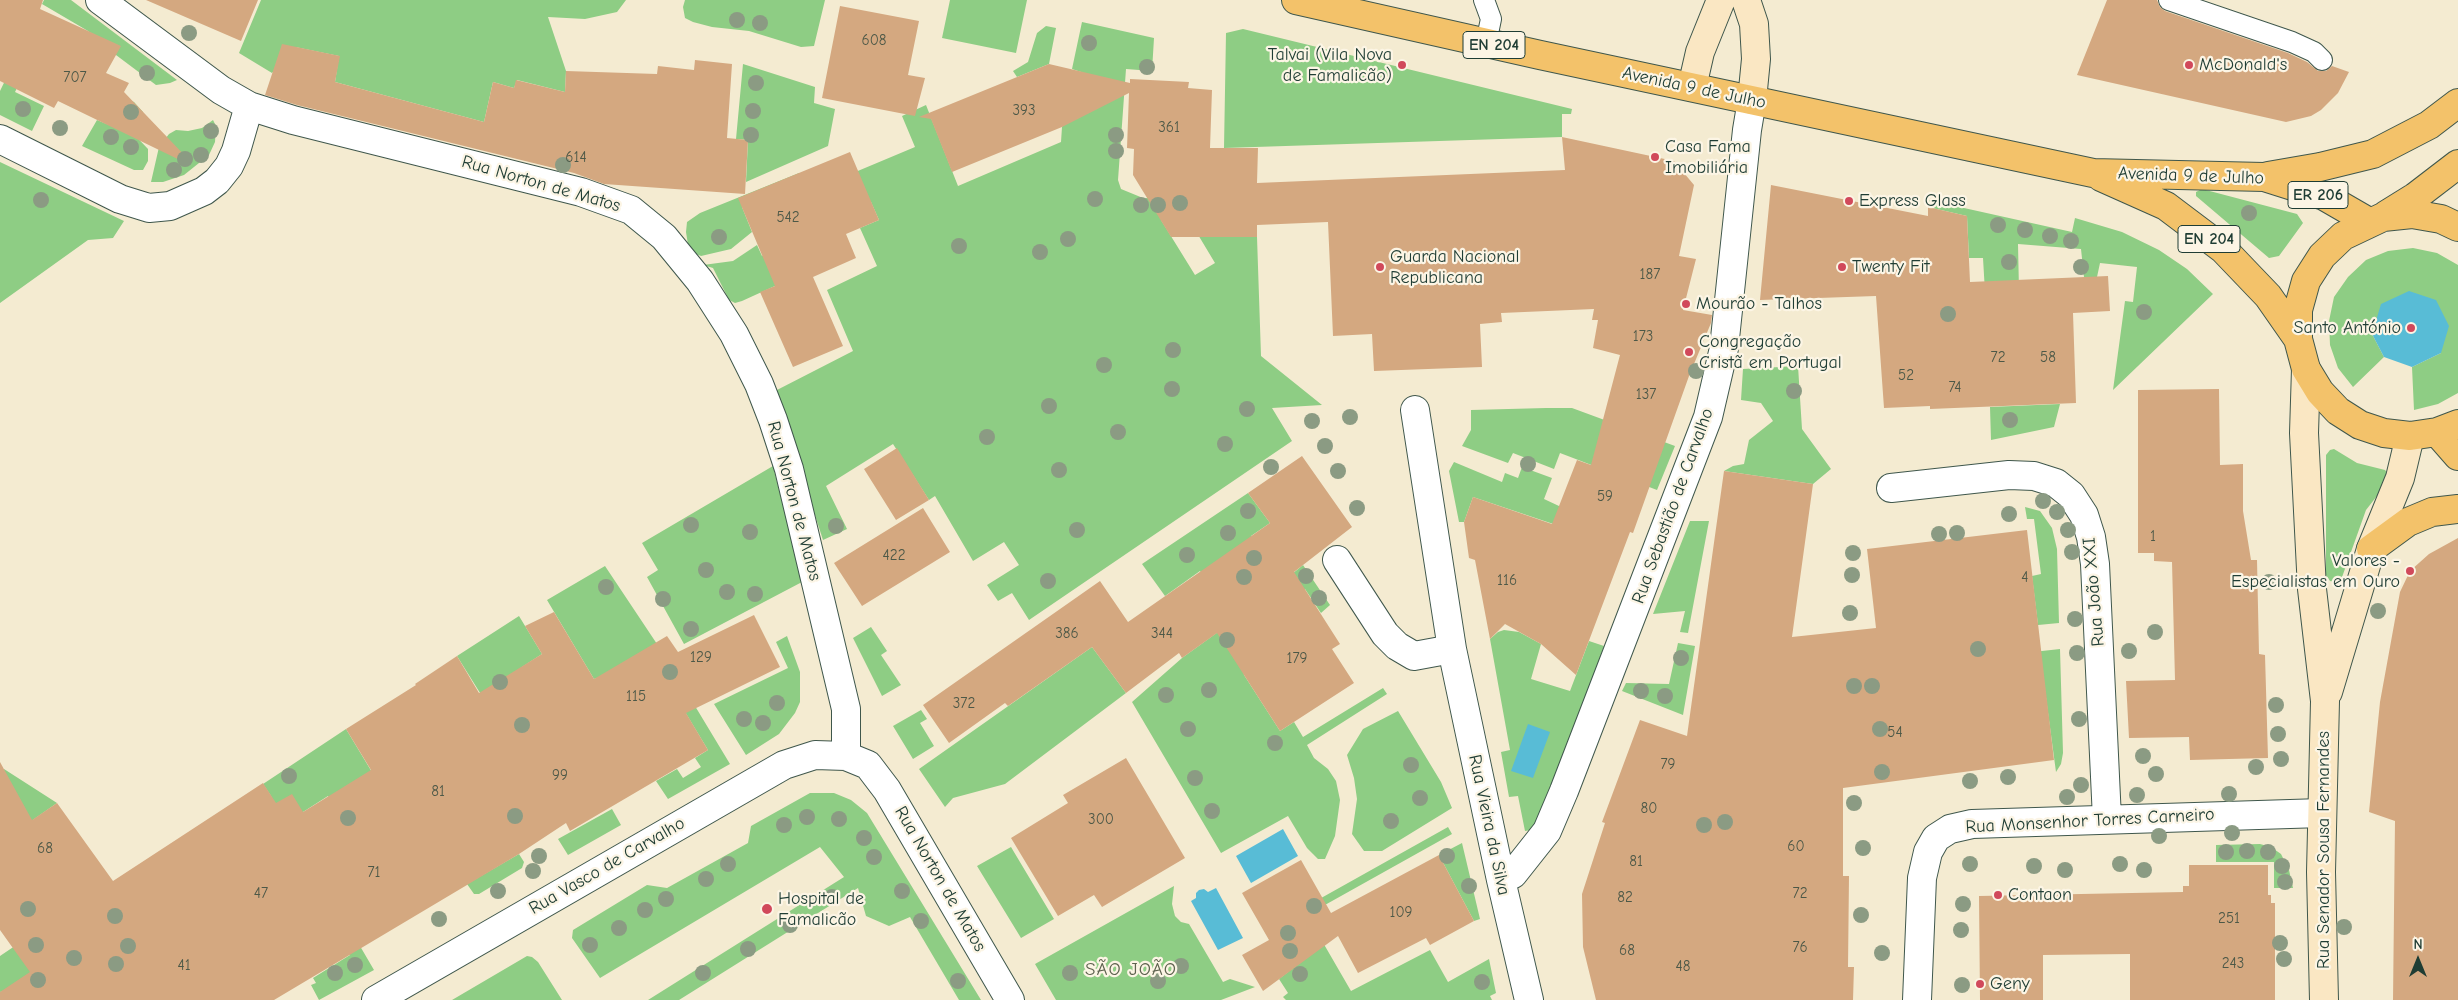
<!DOCTYPE html>
<html>
<head>
<meta charset="utf-8">
<style>
  body { margin:0 }
  #map { position:relative; width:2458px; height:1000px; overflow:hidden; background:#f4ebd1; font-family:"Comic Neue",sans-serif }
  canvas { display:block }
  .north { position:absolute; left:2393px; top:935px; width:50px; height:50px; -webkit-text-stroke:4px #fcf5e5; paint-order:stroke; rotate:0deg; font-size:14px; font-weight:700; line-height:20px; text-align:center; color:#1f3d34 }
  .north::after { content:''; display:block; margin:auto; width:18px; height:22px; background:#1f3d34; clip-path:polygon(50% 0,100% 100%,50% 72%,0 100%) }
</style>
</head>
<body>
<div id="map">
<canvas width="2458" height="1000"></canvas>
<div class="north">N</div>
</div>
<script>
const ctx = document.querySelector('canvas').getContext('2d');
ctx.lineJoin = 'round';
function fillPath(path, color) { ctx.fillStyle = color; ctx.fill(path, 'evenodd'); }
const shape = rows => new Path2D(rows.map(r => 'M' + r).join(''));
function stroke(path, color, width, dash) { ctx.strokeStyle = color; ctx.lineWidth = width; ctx.lineCap = dash ? 'butt' : 'round'; ctx.setLineDash(dash || []); ctx.stroke(path); }
function write(font, color, halo, rows, align = 'center') {
  ctx.font = font + ' "Comic Neue",sans-serif'; ctx.lineWidth = 4.5; ctx.setLineDash([]); ctx.textBaseline = 'middle'; ctx.strokeStyle = halo; ctx.fillStyle = color; for (const [text, x, y, turn = 0] of rows) {
    ctx.save(); ctx.translate(x, y); ctx.rotate((+turn || 0) * Math.PI / 180); ctx.textAlign = isNaN(turn) ? turn : align; if (halo) ctx.strokeText(text, 0, 0); ctx.fillText(text, 0, 0); ctx.restore();
  }
}
fillPath(shape([
  [44,0,71,0,177,80,170,83,156,85,116,55,88,31,42,4],
  [261,0,626,0,617,12,585,19,548,17,566,71,565,92,517,80,514,88,493,82,484,122,335,82,339,56,295,47,272,73,239,53],
  [685,0,825,0,814,46,801,47,749,31,712,27,693,22,685,18,683,7],
  [950,0,1027,0,1016,53,942,38],
  [36,17,49,22,15,92,44,106,32,131,0,115,0,91],
  [1082,22,1154,38,1152,71,1126,69,1118,180,1121,189,1143,198,1201,198,1224,187,1224,237,1257,237,1261,356,1322,405,1272,408,1292,441,1029,620,1012,593,998,601,987,585,1019,565,1004,542,973,561,935,496,929,500,893,444,826,486,847,529,823,540,775,391,853,351,827,290,877,266,860,228,879,220,871,202,742,207,752,232,731,249,701,256,689,251,686,232,687,222,700,213,799,173,822,186,915,147,902,116,926,105,958,186,1061,142,1062,127,1081,72,1072,69],
  [1182,208,1215,263,1195,275,1161,220],
  [1046,26,1056,28,1049,64,1017,77,1013,71,1028,62,1037,33],
  [1243,29,1572,109,1571,114,1562,114,1562,137,1224,148,1226,33],
  [743,64,815,87,814,103,835,109,828,146,746,182,748,140,736,139],
  [122,97,134,102,143,112,128,128,148,149,148,161,143,170,134,170,82,146,97,120,109,125],
  [213,120,216,126,215,142,209,155,184,175,163,182,151,182,159,147,169,134,176,130,188,131,202,128],
  [0,162,124,221,113,238,88,240,0,303],
  [2202,189,2297,214,2303,223,2279,256,2269,258,2196,196,2196,192],
  [1928,200,2072,232,2075,218,2122,232,2159,250,2187,269,2213,294,2113,390,2125,301,2133,302,2137,267,2100,263,2097,277,2084,277,2081,249,2018,244,2019,291,1985,292,1983,258,1969,258,1967,216,1928,207],
  [798,241,810,270,742,301,735,303,729,300,713,268,703,265,733,261,757,245,762,256],
  [2413,248,2437,253,2458,265,2458,393,2438,404,2414,410,2412,367,2441,353,2372,334,2384,357,2353,387,2338,368,2330,345,2329,321,2334,297,2348,277,2366,260,2388,251],
  [1798,366,1802,429,1831,469,1813,484,1724,471,1733,466,1744,464,1749,440,1773,421,1761,403,1741,400,1743,369],
  [2060,404,2054,427,1991,440,1990,407],
  [1546,408,1572,408,1675,446,1657,490,1560,453,1554,469,1513,453,1508,463,1462,446,1471,430,1471,410],
  [2334,449,2357,463,2385,470,2391,478,2366,510,2341,580,2335,582,2330,581,2326,575,2326,455,2330,450],
  [1454,462,1502,482,1505,473,1518,478,1522,467,1552,478,1544,499,1559,506,1586,535,1473,497,1464,522,1459,522,1449,471],
  [773,466,802,582,684,644,647,577,658,570,642,543],
  [1248,493,1270,523,1251,536,1261,551,1226,605,1200,571,1165,596,1142,564],
  [2025,507,2040,511,2052,528,2057,549,2059,623,2038,625,2032,576,2041,574,2034,519,2027,519],
  [1690,521,1709,521,1688,633,1680,632,1685,611,1653,614],
  [1303,565,1330,605,1321,613,1305,589,1292,597,1281,583],
  [605,566,663,653,730,764,668,799,656,781,677,769,683,778,701,767,695,758,708,750,652,657,594,679,547,600],
  [519,616,542,654,522,667,510,741,457,656],
  [1236,619,1244,675,1280,731,1294,722,1303,737,1383,688,1387,694,1307,745,1314,758,1328,769,1336,781,1340,800,1335,836,1325,859,1318,859,1307,848,1288,816,1221,853,1132,702,1182,658],
  [871,627,887,651,881,655,901,685,882,696,853,638],
  [1504,630,1519,632,1541,644,1531,679,1570,691,1589,641,1604,646,1540,824,1532,830,1525,831,1518,796,1509,797,1501,752,1510,750,1490,639,1498,632],
  [787,636,800,672,800,702,795,713,779,734,746,755,714,704,788,668,776,642],
  [1678,643,1695,646,1683,715,1622,691,1626,683,1669,684],
  [1092,647,1126,693,1005,784,953,798,945,807,919,769],
  [2060,649,2063,753,2061,764,2056,772,2042,668,2033,652],
  [921,710,927,719,920,723,934,746,913,759,893,726],
  [1398,711,1441,782,1452,808,1382,851,1364,851,1352,834,1357,799,1354,778,1347,755,1363,729],
  [346,729,399,817,356,844,328,796,303,812,329,893,374,970,319,1000,311,985,316,983,313,978,350,955,285,847,271,796,263,784],
  [4,769,57,803,0,843,0,772],
  [810,793,834,793,851,800,867,813,981,1000,959,1000,910,917,889,926,866,916,858,888,679,1000,648,1000,844,877,820,847,600,978,572,938,573,930,647,885,667,888,748,843,751,826],
  [612,809,621,825,568,855,558,839],
  [1448,827,1452,834,1307,915,1351,991,1430,950,1448,982,1489,959,1496,993,1490,996,1492,1000,1286,1000,1283,997,1288,993,1279,979,1288,972,1264,930],
  [1462,843,1480,919,1474,921,1439,855],
  [2260,844,2271,847,2281,854,2289,870,2293,888,2274,888,2274,862,2216,862,2216,845],
  [1011,847,1054,919,1021,938,977,866],
  [519,854,524,862,522,868,479,894,474,894,467,884],
  [1174,886,1172,904,1175,916,1181,922,1189,924,1223,982,1230,979,1255,987,1221,1000,1056,1000,1035,964],
  [40,929,90,970,0,992,0,956],
  [527,956,532,957,538,962,562,1000,452,1000]
]), '#8ecd84');
fillPath(shape([
  [2409,291,2436,300,2449,326,2441,353,2412,367,2384,357,2372,334,2381,304],
  [1528,724,1550,732,1533,778,1511,771],
  [1283,829,1298,856,1251,883,1236,856],
  [1216,888,1243,938,1218,950,1191,901,1196,898,1196,893,1199,890,1204,889,1208,892]
]), '#58bcd6');
fillPath(shape([
  [0,0,43,0,40,9,121,46,106,73,129,83,124,92,190,161,188,164,58,101,54,108,0,81],
  [146,0,258,0,241,41],
  [2107,0,2157,0,2160,7,2165,11,2288,53,2307,62,2318,71,2326,71,2332,66,2349,72,2338,93,2321,110,2311,116,2286,122,2077,75],
  [840,6,919,21,908,75,925,78,915,116,822,98],
  [282,44,340,56,335,82,484,122,493,82,514,88,516,80,565,92,566,71,657,74,658,66,694,70,695,60,732,64,727,138,748,140,745,194,604,184,574,173,297,105,265,95],
  [1049,64,1130,83,1130,79,1189,82,1188,88,1212,90,1210,148,1258,148,1257,183,1565,170,1562,137,1674,161,1694,185,1679,256,1696,259,1683,310,1712,315,1711,323,1689,376,1633,533,1630,532,1576,675,1541,644,1505,624,1490,639,1475,560,1469,558,1464,522,1473,497,1552,524,1577,460,1591,465,1620,355,1593,348,1598,320,1592,320,1594,309,1501,313,1502,322,1480,324,1482,367,1374,371,1372,334,1333,336,1328,222,1257,225,1257,237,1171,237,1133,175,1134,149,1127,148,1129,93,1062,127,952,172,931,119,919,117],
  [850,152,879,220,846,234,856,258,813,277,843,346,793,367,760,292,775,286,738,198],
  [1771,185,1928,216,1928,207,1967,216,1970,282,2108,276,2110,311,2073,313,2076,403,1930,409,1930,406,1884,408,1876,296,1760,300],
  [2219,389,2220,465,2243,464,2243,511,2251,560,2257,560,2259,654,2265,655,2268,758,2190,760,2189,737,2129,738,2126,681,2175,680,2172,562,2154,561,2154,553,2138,553,2138,390],
  [897,448,929,500,896,520,864,469],
  [1302,456,1352,527,1294,572,1340,644,1332,649,1354,683,1280,731,1217,633,1182,658,1179,653,1126,693,1092,647,1008,706,1005,703,949,743,923,705,1100,581,1128,622,1270,523,1248,493],
  [1724,471,1813,484,1792,637,1876,628,1867,549,2027,530,2054,760,1843,788,1843,876,1849,876,1848,967,1854,967,1853,1000,1596,1000,1583,947,1582,894,1605,823,1602,822,1640,720,1687,736],
  [923,508,950,552,862,606,834,563],
  [2458,538,2458,1000,2393,1000,2395,821,2369,812,2380,702,2400,592,2410,571,2429,554],
  [554,612,594,679,667,636,678,652,754,615,780,667,686,713,708,750,570,831,566,823,519,854,274,1000,0,1000,0,992,30,972,0,930,0,762,32,820,57,803,113,881,263,783,276,803,292,794,303,812,371,770,346,729,416,685,415,684,457,656,479,693,542,654,525,626],
  [1126,758,1185,858,1102,907,1094,895,1058,916,1011,838,1068,803,1063,795],
  [1439,855,1474,921,1430,945,1426,938,1358,973,1338,936,1263,991,1242,955,1269,940,1242,893,1301,860,1331,913],
  [2189,865,2268,865,2268,895,2271,895,2271,903,2275,903,2275,1000,2130,1000,2130,954,2043,955,2043,1000,1980,1000,1979,896,2183,892,2183,886,2189,886]
]), '#d4a880');
const lane = shape([
  [1484,0,1491,19,1486,43],
  [2169,0,2292,42,2314,52,2322,60]
]);
const street = shape([
  [100,0,221,90,249,106,293,120,581,192,631,210,664,237,700,281,734,334,759,384,773,420,789,469,846,709,846,756],
  [0,139,120,199,149,208,170,206,204,191,217,181,229,166,236,151,249,106],
  [1415,410,1452,649,1501,880,1529,1000],
  [1891,488,2009,475,2034,476,2056,483,2071,495,2084,515,2091,537,2095,564,2107,819],
  [1337,560,1385,634,1397,646,1414,656,1452,649],
  [1501,880,1513,874,1547,831,1564,791,1708,417,1724,348,1747,130,1752,100],
  [376,1000,784,765,815,755,846,756,868,765,887,790,1010,1000],
  [1917,1000,1922,878,1928,852,1936,838,1950,829,1972,824,2322,813]
]);
const secondary = shape([
  [1746,0,1754,24,1756,59,1752,100],
  [1692,87,1700,52,1721,0],
  [2306,369,2304,433,2312,589,2325,701,2321,872,2324,1000],
  [2328,692,2371,549,2400,478,2410,436]
]);
const primary = shape([
  [1296,0,1540,55,2093,173,2264,177,2324,196,2369,222],
  [2268,176,2320,167,2373,154,2429,125,2458,103],
  [2101,177,2166,206,2223,249,2268,296,2298,339],
  [2386,215,2415,197,2458,164],
  [2458,227,2441,219,2412,214,2383,217,2343,236,2322,256,2306,281,2298,310,2298,339,2306,369,2320,392,2338,411,2360,425,2384,433,2410,436,2437,432,2458,424],
  [2437,432,2458,456],
  [2371,549,2408,522,2432,512,2458,509]
]);
stroke(lane, '#3f574c', 22);
stroke(street, '#3f574c', 30);
stroke(secondary, '#3f574c', 30);
stroke(primary, '#3f574c', 30);
stroke(lane, '#fff', 20);
stroke(street, '#fff', 28);
stroke(secondary, '#fae7c3', 28);
stroke(primary, '#f3c26a', 28);
ctx.fillStyle = '#8b9b83';
for (const [x, y] of [
  [737,20],
  [760,23],
  [189,33],
  [1089,43],
  [1147,67],
  [147,73],
  [756,83],
  [23,109],
  [753,111],
  [131,112],
  [60,128],
  [211,131],
  [751,135],
  [1116,135],
  [111,137],
  [131,147],
  [1116,151],
  [201,155],
  [185,159],
  [563,165],
  [174,170],
  [1095,199],
  [41,200],
  [1180,203],
  [1141,205],
  [1158,205],
  [2249,213],
  [1998,225],
  [2025,230],
  [2050,236],
  [719,237],
  [1068,239],
  [2071,241],
  [959,246],
  [1040,252],
  [2009,262],
  [2081,267],
  [2144,312],
  [1948,314],
  [1173,350],
  [1104,365],
  [1696,371],
  [1172,389],
  [1794,391],
  [1049,406],
  [1247,409],
  [1350,417],
  [2010,420],
  [1312,421],
  [1118,432],
  [987,437],
  [1225,444],
  [1325,446],
  [1528,464],
  [1271,467],
  [1059,470],
  [1338,471],
  [2043,501],
  [1357,508],
  [1248,511],
  [2057,512],
  [2009,514],
  [691,525],
  [836,526],
  [1077,530],
  [2068,530],
  [750,532],
  [1228,533],
  [1957,533],
  [1939,534],
  [2072,552],
  [1853,553],
  [1187,555],
  [1254,558],
  [706,570],
  [1852,575],
  [1306,576],
  [1244,577],
  [1048,581],
  [2269,582],
  [606,587],
  [727,592],
  [755,594],
  [1319,598],
  [663,599],
  [2378,611],
  [1850,613],
  [2075,619],
  [691,629],
  [2155,632],
  [1227,640],
  [1978,649],
  [2129,651],
  [2077,653],
  [1681,658],
  [670,672],
  [500,682],
  [1854,686],
  [1872,686],
  [1209,690],
  [1641,691],
  [1166,695],
  [1665,696],
  [777,703],
  [2276,705],
  [744,719],
  [2079,719],
  [763,723],
  [522,725],
  [1188,729],
  [1880,729],
  [2278,734],
  [1275,743],
  [2143,756],
  [2281,759],
  [1411,765],
  [2256,767],
  [1882,772],
  [2156,774],
  [289,776],
  [2008,777],
  [1195,778],
  [1970,781],
  [2081,785],
  [2229,794],
  [2137,795],
  [2067,797],
  [1420,798],
  [1854,803],
  [1212,811],
  [515,816],
  [807,817],
  [348,818],
  [839,819],
  [1391,821],
  [1725,822],
  [784,825],
  [1704,825],
  [2232,833],
  [2159,836],
  [864,838],
  [1863,848],
  [2247,851],
  [2226,852],
  [2268,852],
  [539,856],
  [1447,856],
  [874,857],
  [728,864],
  [1970,864],
  [2120,864],
  [2034,866],
  [2282,866],
  [2065,870],
  [2144,870],
  [533,871],
  [706,879],
  [2285,882],
  [1469,886],
  [498,891],
  [902,891],
  [832,897],
  [666,899],
  [1963,904],
  [1314,906],
  [28,909],
  [645,910],
  [1861,915],
  [115,916],
  [439,919],
  [921,921],
  [790,925],
  [2344,927],
  [619,928],
  [1961,930],
  [1288,933],
  [2280,943],
  [36,945],
  [590,945],
  [128,946],
  [748,949],
  [1290,951],
  [1882,953],
  [74,958],
  [2284,959],
  [116,964],
  [355,965],
  [1181,966],
  [335,973],
  [703,973],
  [1070,973],
  [1300,974],
  [38,980],
  [958,981],
  [1158,981],
  [1482,982],
  [1962,985]
]) { ctx.beginPath(); ctx.arc(x, y, 8, 0, 2 * Math.PI); ctx.fill(); }
for (const [x, y, r, color] of [
  [1402,65,5,"#d1495b"],
  [2189,65,5,"#d1495b"],
  [1655,157,5,"#d1495b"],
  [1849,201,5,"#d1495b"],
  [1380,267,5,"#d1495b"],
  [1842,267,5,"#d1495b"],
  [1686,304,5,"#d1495b"],
  [2411,328,5,"#d1495b"],
  [1689,352,5,"#d1495b"],
  [2410,571,5,"#d1495b"],
  [1998,895,5,"#d1495b"],
  [767,909,6,"#d1495b"],
  [1980,984,5,"#d1495b"]
]) { const dot = new Path2D(); dot.arc(x, y, r, 0, 2 * Math.PI); ctx.fillStyle = color; ctx.fill(dot); stroke(dot, '#fcf5e5', 2); }
write('15px', '#4c5847', null, [
  ["608",874,41],
  ["707",75,78],
  ["393",1024,111],
  ["361",1169,128],
  ["614",576,158],
  ["542",788,218],
  ["187",1650,275],
  ["173",1643,337],
  ["72",1998,358],
  ["58",2048,358],
  ["52",1906,376],
  ["74",1955,388],
  ["137",1646,395],
  ["59",1605,497],
  ["1",2153,537],
  ["422",894,556],
  ["4",2025,578],
  ["116",1507,581],
  ["386",1067,634],
  ["344",1162,634],
  ["129",701,658],
  ["179",1297,659],
  ["115",636,697],
  ["372",964,704],
  ["54",1895,733],
  ["79",1668,765],
  ["99",560,776],
  ["81",438,792],
  ["80",1649,809],
  ["300",1101,820],
  ["60",1796,847],
  ["68",45,849],
  ["81",1636,862],
  ["71",374,873],
  ["47",261,894],
  ["72",1800,894],
  ["82",1625,898],
  ["109",1401,913],
  ["251",2229,919],
  ["76",1800,948],
  ["68",1627,951],
  ["243",2233,964],
  ["41",184,966],
  ["48",1683,967]
]);
for (const [x, y, w] of [
  [1494,45,62],
  [2318,195,60],
  [2209,239,62]
]) { const box = new Path2D(); box.roundRect(x - w / 2, y - 13.5, w, 27, 4); ctx.fillStyle = '#fcf5e5'; ctx.fill(box); stroke(box, '#1f3d34', 1); }
write('bold 16px', '#1f3d34', null, [
  ["EN 204",1494,45],
  ["ER 206",2318,195],
  ["EN 204",2209,239]
]);
write('18px', '#1f3d34', '#fcf5e5', [
  ["Talvai (Vila Nova",1392,55,"right"],
  ["de Famalicão)",1392,76,"right"],
  ["McDonald's",2199,65],
  ["Casa Fama",1665,147],
  ["Imobiliária",1665,168],
  ["Express Glass",1859,201],
  ["Guarda Nacional",1390,257],
  ["Republicana",1390,278],
  ["Twenty Fit",1852,267],
  ["Mourão - Talhos",1696,304],
  ["Santo António",2401,328,"right"],
  ["Congregação",1699,342],
  ["Cristã em Portugal",1699,363],
  ["Valores -",2400,561,"right"],
  ["Especialistas em Ouro",2400,582,"right"],
  ["Contaon",2008,895],
  ["Hospital de",778,899],
  ["Famalicão",778,920],
  ["Geny",1990,984]
], 'left');
write('18px', '#1f3d34', '#fcf5e5', [
  ["Avenida 9 de Julho",1694,88,12],
  ["Avenida 9 de Julho",2191,176,2],
  ["Rua Norton de Matos",541,184,16],
  ["Rua Norton de Matos",794,501,75],
  ["Rua Sebastião de Carvalho",1673,506,-70],
  ["Rua João XXI",2094,592,-95],
  ["Rua Monsenhor Torres Carneiro",2090,821,-3],
  ["Rua Vieira da Silva",1489,825,78],
  ["Rua Senador Sousa Fernandes",2324,850,-90],
  ["Rua Vasco de Carvalho",607,866,-30],
  ["Rua Norton de Matos",940,879,60]
]);
ctx.letterSpacing = '1px';
write('19px', '#5e624f', '#fcf5e5', [
  ["SÃO JOÃO",1131,970]
]);
ctx.letterSpacing = '0px';
</script>
</body>
</html>
